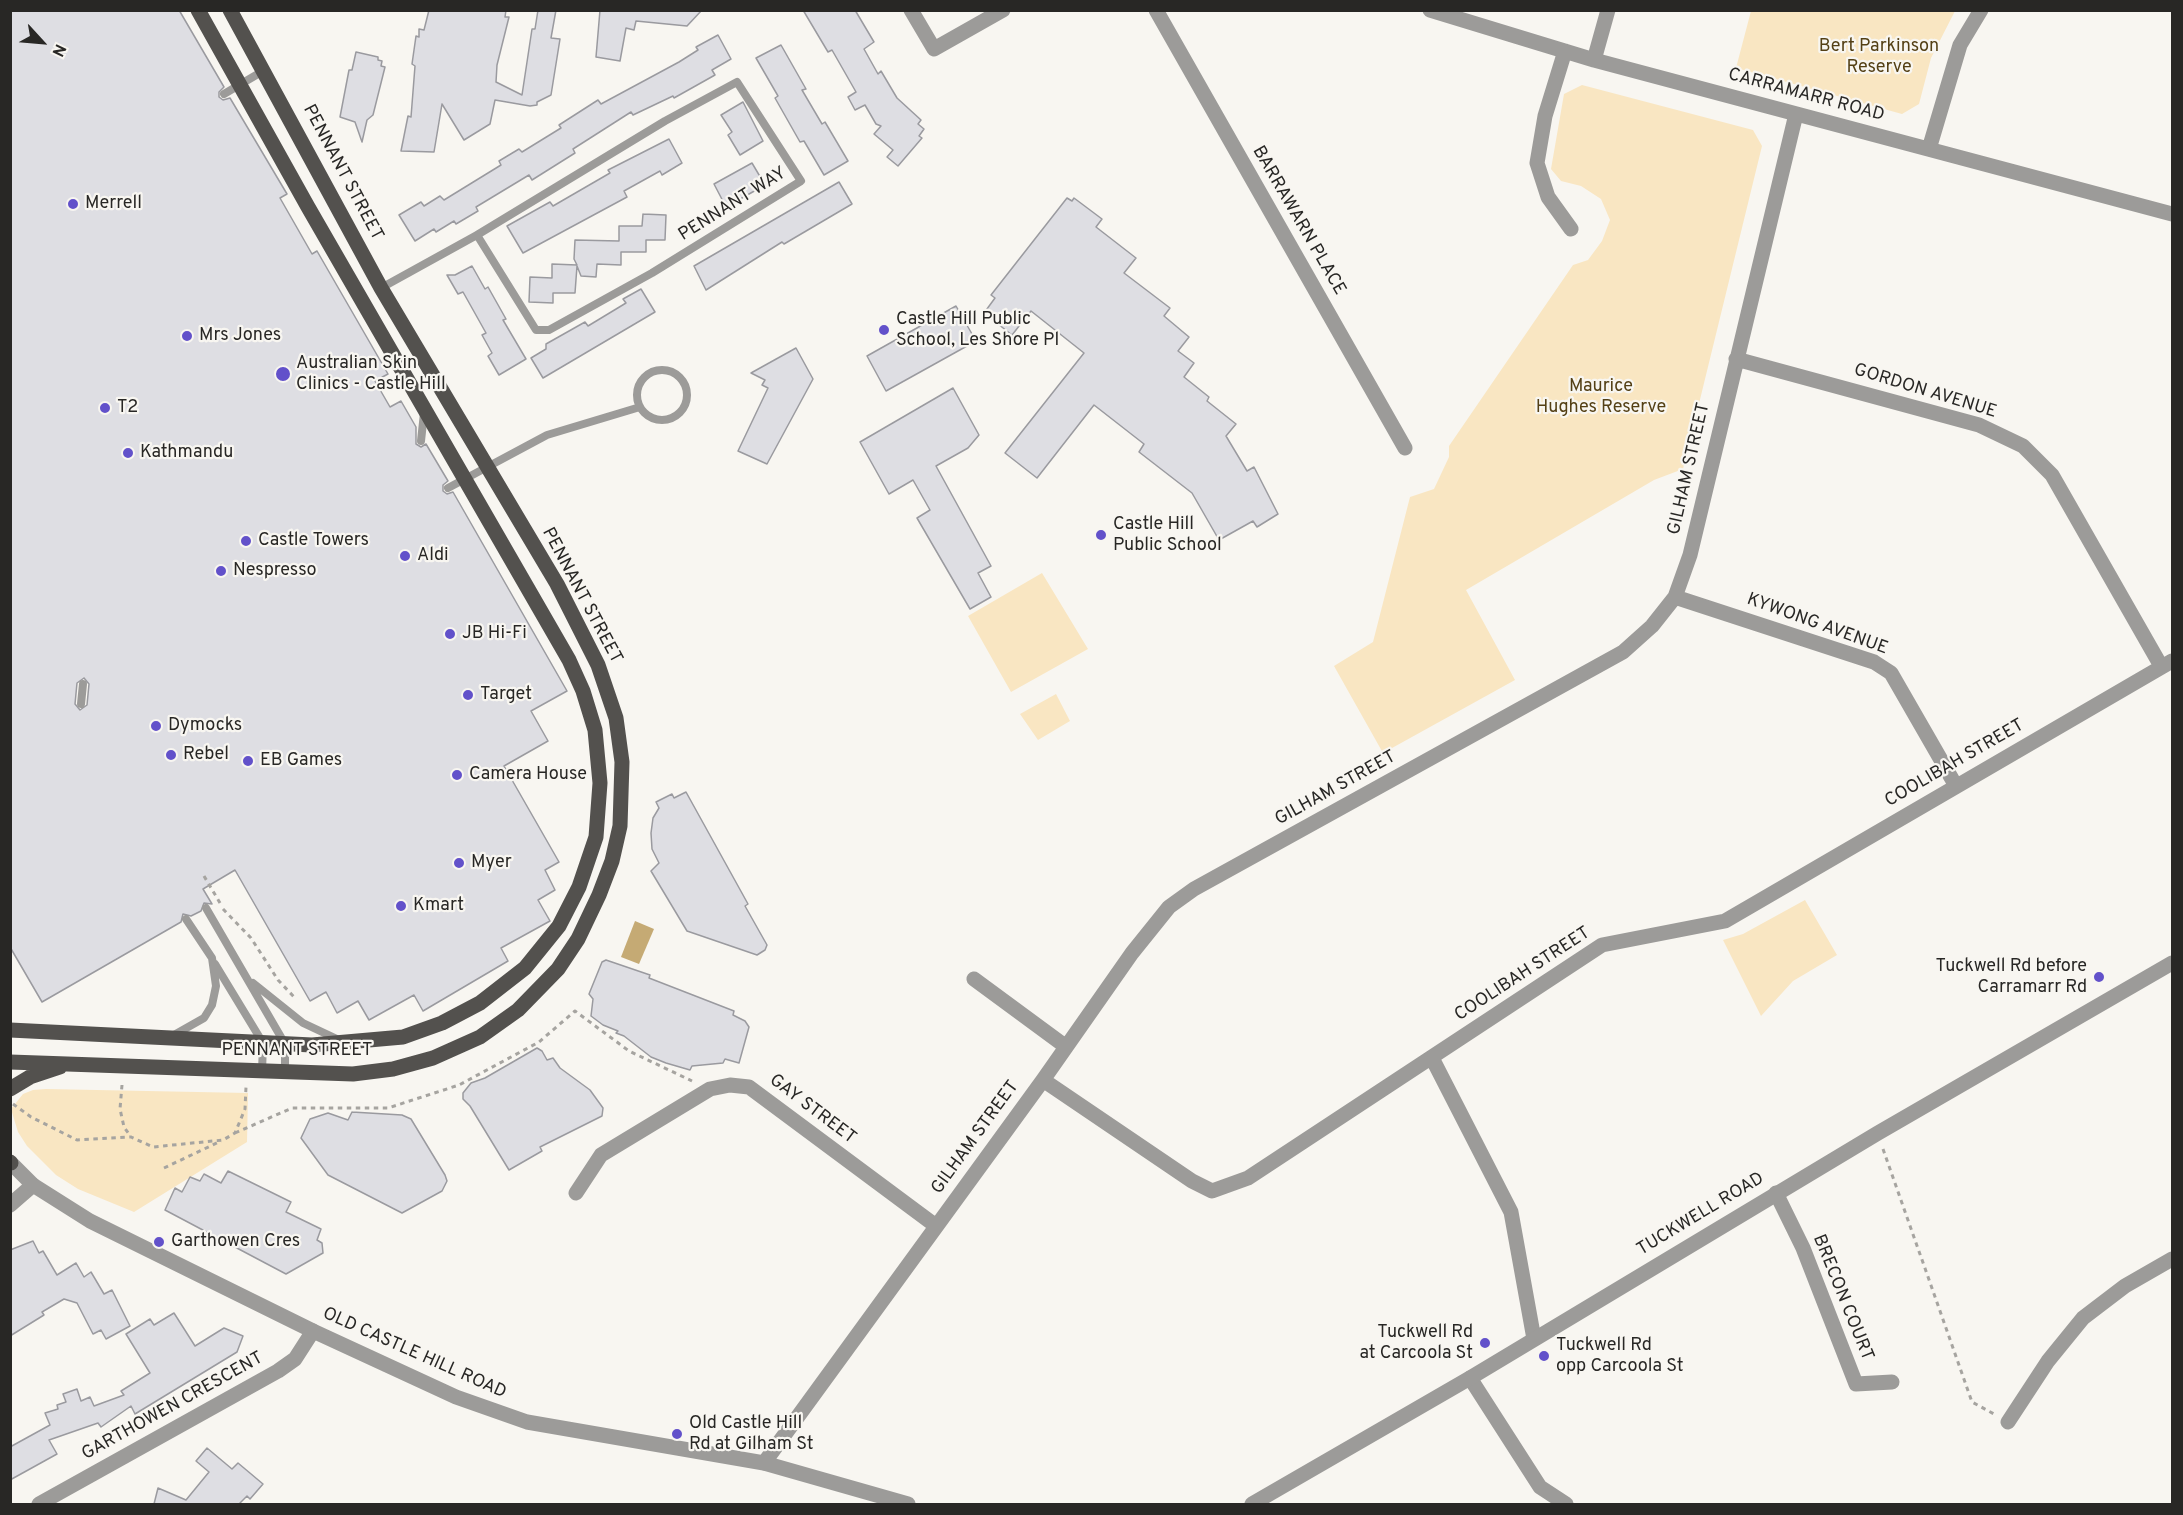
<!DOCTYPE html>
<html>
<head>
<meta charset="utf-8">
<style>
  body { margin:0 }
  #map { position:relative; width:2183px; height:1515px; overflow:hidden; background:#f8f6f1; font-family:Overpass,sans-serif }
  canvas { display:block }
  .frame { position:absolute; inset:0; border:12px solid #282725; pointer-events:none }
  .north { position:absolute; left:12px; top:12px; width:60px; height:60px; -webkit-text-stroke:4px #f8f6f1; paint-order:stroke; rotate:116deg; font-size:16px; font-weight:700; line-height:24px; text-align:center; color:#282725 }
  .north::after { content:''; display:block; margin:auto; width:21px; height:27px; background:#282725; clip-path:polygon(50% 0,100% 100%,50% 72%,0 100%) }
</style>
</head>
<body>
<div id="map">
<canvas width="2183" height="1515"></canvas>
<div class="frame"></div>
<div class="north">N</div>
</div>
<script>
const ctx = document.querySelector('canvas').getContext('2d');
ctx.lineJoin = 'round';
function fillPath(path, color) { ctx.fillStyle = color; ctx.fill(path, 'evenodd'); }
const shape = rows => new Path2D(rows.map(r => 'M' + r).join(''));
function stroke(path, color, width, dash) { ctx.strokeStyle = color; ctx.lineWidth = width; ctx.lineCap = dash ? 'butt' : 'round'; ctx.setLineDash(dash || []); ctx.stroke(path); }
function write(font, color, halo, rows, align = 'center') {
  ctx.font = font + ' Overpass,sans-serif'; ctx.lineWidth = 4.5; ctx.setLineDash([]); ctx.textBaseline = 'middle'; ctx.strokeStyle = halo; ctx.fillStyle = color; for (const [text, x, y, turn = 0] of rows) {
    ctx.save(); ctx.translate(x, y); ctx.rotate((+turn || 0) * Math.PI / 180); ctx.textAlign = isNaN(turn) ? turn : align; if (halo) ctx.strokeText(text, 0, 0); ctx.fillText(text, 0, 0); ctx.restore();
  }
}
fillPath(shape([
  [1751,11,1751,10,1955,11,1931,58,1919,104,1902,114,1736,68],
  [1582,85,1753,130,1762,146,1683,469,1654,480,1466,590,1515,680,1383,753,1334,666,1373,642,1410,497,1434,489,1449,457,1449,446,1573,265,1588,260,1602,241,1610,220,1601,199,1581,186,1561,181,1551,169,1564,94],
  [1042,573,1088,649,1011,692,968,616],
  [1056,694,1070,721,1038,740,1020,714],
  [1805,900,1837,955,1793,981,1761,1016,1723,940,1743,934],
  [46,1089,248,1093,247,1142,134,1212,78,1189,56,1175,27,1146,18,1132,11,1109,23,1094,33,1090]
]), '#f9e6c2');
fillPath(shape([
  [635,921,654,929,639,964,621,957]
]), '#c5aa74');
const building = shape([
  [10,10,179,10,224,87,219,92,219,97,223,100,230,98,287,194,280,198,312,254,317,251,388,374,375,381,390,407,401,401,416,427,416,444,421,447,426,444,448,481,443,485,443,491,447,494,453,492,567,691,531,711,548,741,504,766,559,862,545,870,555,890,538,900,550,921,501,948,508,961,423,1011,414,995,369,1020,358,1001,337,1013,326,992,310,1001,235,870,203,889,212,904,204,903,201,911,191,916,183,914,181,922,42,1002,10,947,10,10],
  [84,678,89,684,87,705,80,710,75,704,77,683,84,678],
  [429,10,506,10,505,17,509,17,497,65,496,82,522,95,532,29,535,29,538,10,556,10,551,38,560,39,551,95,537,102,537,105,530,106,495,100,490,124,464,140,442,104,434,152,401,151,408,116,411,117,415,66,412,64,416,36,419,37,419,29,424,30,429,10],
  [600,10,702,10,687,26,636,21,634,30,626,28,620,61,596,57,600,10],
  [803,10,855,10,874,42,864,49,878,74,881,71,897,98,921,120,918,124,924,129,919,136,922,138,898,166,887,157,893,150,874,134,881,126,876,124,865,105,855,110,848,97,856,92,832,50,828,52,803,10],
  [718,35,731,59,712,70,715,75,674,98,673,96,633,115,631,112,573,149,575,153,532,180,529,175,476,207,478,211,456,224,454,221,436,232,434,229,415,241,399,215,421,202,424,206,440,196,444,200,501,165,499,161,519,149,522,152,561,128,559,125,598,100,601,104,679,62,698,50,696,47,718,35],
  [781,45,806,89,802,90,822,124,825,122,848,161,824,175,804,141,800,142,775,98,778,96,756,58,781,45],
  [356,52,378,57,378,60,382,61,381,66,385,67,373,115,367,120,362,142,355,122,340,117,349,70,352,70,356,52],
  [743,102,763,141,740,155,728,135,732,132,721,115,743,102],
  [669,139,682,163,662,175,660,171,624,191,627,197,523,253,507,226,550,202,553,206,610,173,608,170,669,139],
  [752,163,765,185,726,207,714,184,752,163],
  [839,182,852,204,784,244,782,242,706,290,694,266,839,182],
  [1067,198,1072,201,1074,198,1102,219,1096,227,1136,258,1124,273,1170,308,1164,316,1189,337,1178,351,1194,363,1184,377,1209,397,1207,401,1236,424,1226,436,1247,471,1254,467,1278,514,1257,527,1253,521,1219,540,1192,493,1139,452,1144,444,1094,405,1037,478,1005,453,1084,353,1031,311,1012,335,984,313,995,298,991,295,1067,198],
  [643,214,666,215,665,240,646,240,646,252,621,252,621,265,597,264,596,277,581,276,577,266,575,293,553,293,553,303,529,302,530,277,552,278,552,264,577,265,574,259,575,240,619,241,619,226,642,226,643,214],
  [472,266,485,289,488,287,506,319,503,320,526,359,499,375,488,356,492,353,482,335,486,333,463,292,458,294,447,275,455,275,472,266],
  [641,289,655,312,543,378,531,358,546,349,546,344,585,322,588,326,626,303,623,299,641,289],
  [956,306,976,341,886,391,867,356,956,306],
  [796,348,813,379,767,464,738,451,768,388,762,385,765,380,751,373,796,348],
  [953,388,979,435,968,448,936,466,991,566,978,573,991,597,970,609,917,518,930,510,913,480,889,494,860,442,953,388],
  [686,792,748,904,745,906,767,945,765,950,757,955,687,931,651,871,659,863,652,849,651,833,653,818,659,808,656,802,672,794,674,798,686,792],
  [606,960,650,975,649,978,734,1011,733,1015,745,1021,749,1027,739,1063,725,1059,723,1063,692,1066,690,1070,666,1063,651,1057,624,1036,616,1033,618,1031,603,1025,591,1016,593,999,589,994,602,962,606,960],
  [537,1048,542,1051,547,1060,553,1058,560,1068,590,1090,603,1108,602,1116,540,1147,542,1151,509,1170,470,1106,463,1099,463,1093,471,1083,485,1078,537,1048],
  [352,1112,402,1115,411,1119,445,1175,447,1181,442,1191,402,1213,328,1175,301,1138,310,1119,328,1113,348,1120,352,1112],
  [228,1171,291,1202,286,1212,321,1229,317,1240,322,1243,323,1253,286,1274,165,1210,175,1188,182,1192,190,1177,200,1181,204,1174,221,1183,228,1171],
  [33,1241,39,1253,43,1251,57,1275,76,1263,84,1277,91,1272,104,1294,112,1290,130,1326,106,1339,101,1330,93,1334,77,1303,64,1299,42,1312,44,1315,10,1336,10,1250,33,1241],
  [174,1313,195,1346,224,1328,243,1336,237,1352,135,1414,131,1406,101,1427,98,1423,49,1440,57,1454,10,1480,10,1447,50,1425,45,1413,58,1409,57,1405,66,1402,63,1394,77,1389,81,1401,90,1397,94,1406,124,1395,121,1391,150,1373,126,1334,150,1319,154,1325,174,1313],
  [207,1448,232,1469,238,1463,263,1484,250,1499,247,1496,239,1504,154,1504,158,1488,186,1500,209,1472,196,1461,207,1448]
]);
fillPath(building, '#dedee3');
stroke(building, '#9a9a9f', 1.5);
stroke(shape([
  [204,876,220,903],
  [223,909,251,938,278,980,296,999],
  [122,1085,120,1109,124,1127,131,1137],
  [13,1104,31,1117,77,1140,131,1137,153,1147,223,1140,235,1133,245,1109,246,1087],
  [235,1133,292,1108,388,1108,459,1085,539,1042,575,1011,629,1051,692,1081],
  [1883,1149,1972,1402,1994,1414],
  [164,1168,221,1141]
]), '#a6a4a0', 3, [4.5, 4.5]);
stroke(shape([
  [224,94,263,71],
  [381,288,477,235,665,121,737,82,801,181,652,273,549,330,536,330,477,235],
  '637 395a25 25 0 1 1 50 0a25 25 0 1 1-50 0Z',
  [421,441,424,413],
  [448,488,547,435,640,407],
  [81,704,83,684],
  [206,908,285,1044,285,1073],
  [215,964,263,1043,262,1072],
  [253,983,303,1023,337,1039],
  [174,1035,204,1018,212,1005,216,986,212,958,186,919]
]), '#9c9b99', 8);
stroke(shape([
  [911,10,934,49,1003,10],
  [1156,10,1405,448],
  [1430,10,1594,60,2172,214],
  [1565,51,1545,116,1537,163,1548,197,1571,229],
  [1594,60,1608,10],
  [1929,149,1960,45,1981,10],
  [1736,359,1979,425,2023,446,2052,475,2161,666],
  [1675,597,1874,662,1891,673,1956,786],
  [974,979,1065,1046],
  [1432,1058,1511,1212,1534,1339],
  [1043,1080,1192,1181,1212,1191,1248,1178,1602,945,1725,921,2172,661],
  [576,1193,601,1155,710,1089,730,1085,749,1087,936,1226],
  [1776,1193,1803,1248,1856,1384,1892,1382],
  [10,1205,33,1185],
  [1470,1378,1540,1487,1566,1504],
  [2008,1422,2048,1361,2083,1318,2125,1286,2172,1259],
  [764,1463,1043,1080,1132,953,1169,907,1194,889,1623,652,1652,626,1675,597,1690,555,1796,114],
  [39,1504,278,1371,295,1359,313,1331]
]), '#9c9b99', 15);
stroke(shape([
  [10,1162,33,1185,90,1221,313,1331,456,1397,527,1422,764,1463,908,1504],
  [1252,1504,1470,1378,1878,1133,2172,963]
]), '#9c9b99', 15);
stroke(shape([
  [10,1030,312,1045,403,1037,442,1023,480,1003,525,968,559,926,579,887,596,837,600,783,595,730,583,691,569,660,308,207,198,10],
  [10,1062,353,1074,393,1069,433,1058,480,1037,518,1010,558,969,578,939,599,895,612,861,620,826,622,762,616,718,598,665,557,584,381,288,230,10],
  [10,1089,30,1077,60,1067],
  [10,1162,11,1163]
]), '#53514e', 15);
for (const [x, y, r, color] of [
  [73,204,6,"#6251ca"],
  [884,330,6,"#6251ca"],
  [187,336,6,"#6251ca"],
  [283,374,8,"#6251ca"],
  [105,408,6,"#6251ca"],
  [128,453,6,"#6251ca"],
  [1101,535,6,"#6251ca"],
  [246,541,6,"#6251ca"],
  [405,556,6,"#6251ca"],
  [221,571,6,"#6251ca"],
  [450,634,6,"#6251ca"],
  [468,695,6,"#6251ca"],
  [156,726,6,"#6251ca"],
  [171,755,6,"#6251ca"],
  [248,761,6,"#6251ca"],
  [457,775,6,"#6251ca"],
  [459,863,6,"#6251ca"],
  [401,906,6,"#6251ca"],
  [2099,977,6,"#6251ca"],
  [159,1242,6,"#6251ca"],
  [1485,1343,6,"#6251ca"],
  [1544,1356,6,"#6251ca"],
  [677,1434,6,"#6251ca"]
]) { const dot = new Path2D(); dot.arc(x, y, r, 0, 2 * Math.PI); ctx.fillStyle = color; ctx.fill(dot); stroke(dot, '#f8f6f1', 2); }
write('18px', '#544015', '#f8f6f1', [
  ["Bert Parkinson",1879,47],
  ["Reserve",1879,68],
  ["Maurice",1601,387],
  ["Hughes Reserve",1601,408]
]);
write('18px', '#282725', '#f8f6f1', [
  ["CARRAMARR ROAD",1806,96,15],
  ["PENNANT STREET",342,173,62],
  ["PENNANT WAY",733,205,-32],
  ["BARRAWARN PLACE",1298,221,60],
  ["GORDON AVENUE",1925,392,17],
  ["GILHAM STREET",1690,469,-77],
  ["PENNANT STREET",581,596,62],
  ["KYWONG AVENUE",1817,625,20],
  ["COOLIBAH STREET",1955,764,-30],
  ["GILHAM STREET",1336,789,-29],
  ["COOLIBAH STREET",1523,975,-33],
  ["PENNANT STREET",297,1051],
  ["GAY STREET",812,1110,37],
  ["GILHAM STREET",976,1138,-54],
  ["TUCKWELL ROAD",1701,1215,-31],
  ["BRECON COURT",1842,1298,68],
  ["OLD CASTLE HILL ROAD",414,1354,24],
  ["GARTHOWEN CRESCENT",173,1407,-29]
]);
write('18px', '#282725', '#f8f6f1', [
  ["Merrell",85,204],
  ["Castle Hill Public",896,320],
  ["School, Les Shore Pl",896,341],
  ["Mrs Jones",199,336],
  ["Australian Skin",296,364],
  ["Clinics - Castle Hill",296,385],
  ["T2",117,408],
  ["Kathmandu",140,453],
  ["Castle Hill",1113,525],
  ["Public School",1113,546],
  ["Castle Towers",258,541],
  ["Aldi",417,556],
  ["Nespresso",233,571],
  ["JB Hi-Fi",462,634],
  ["Target",480,695],
  ["Dymocks",168,726],
  ["Rebel",183,755],
  ["EB Games",260,761],
  ["Camera House",469,775],
  ["Myer",471,863],
  ["Kmart",413,906],
  ["Tuckwell Rd before",2087,967,"right"],
  ["Carramarr Rd",2087,988,"right"],
  ["Garthowen Cres",171,1242],
  ["Tuckwell Rd",1473,1333,"right"],
  ["at Carcoola St",1473,1354,"right"],
  ["Tuckwell Rd",1556,1346],
  ["opp Carcoola St",1556,1367],
  ["Old Castle Hill",689,1424],
  ["Rd at Gilham St",689,1445]
], 'left');
</script>
</body>
</html>
